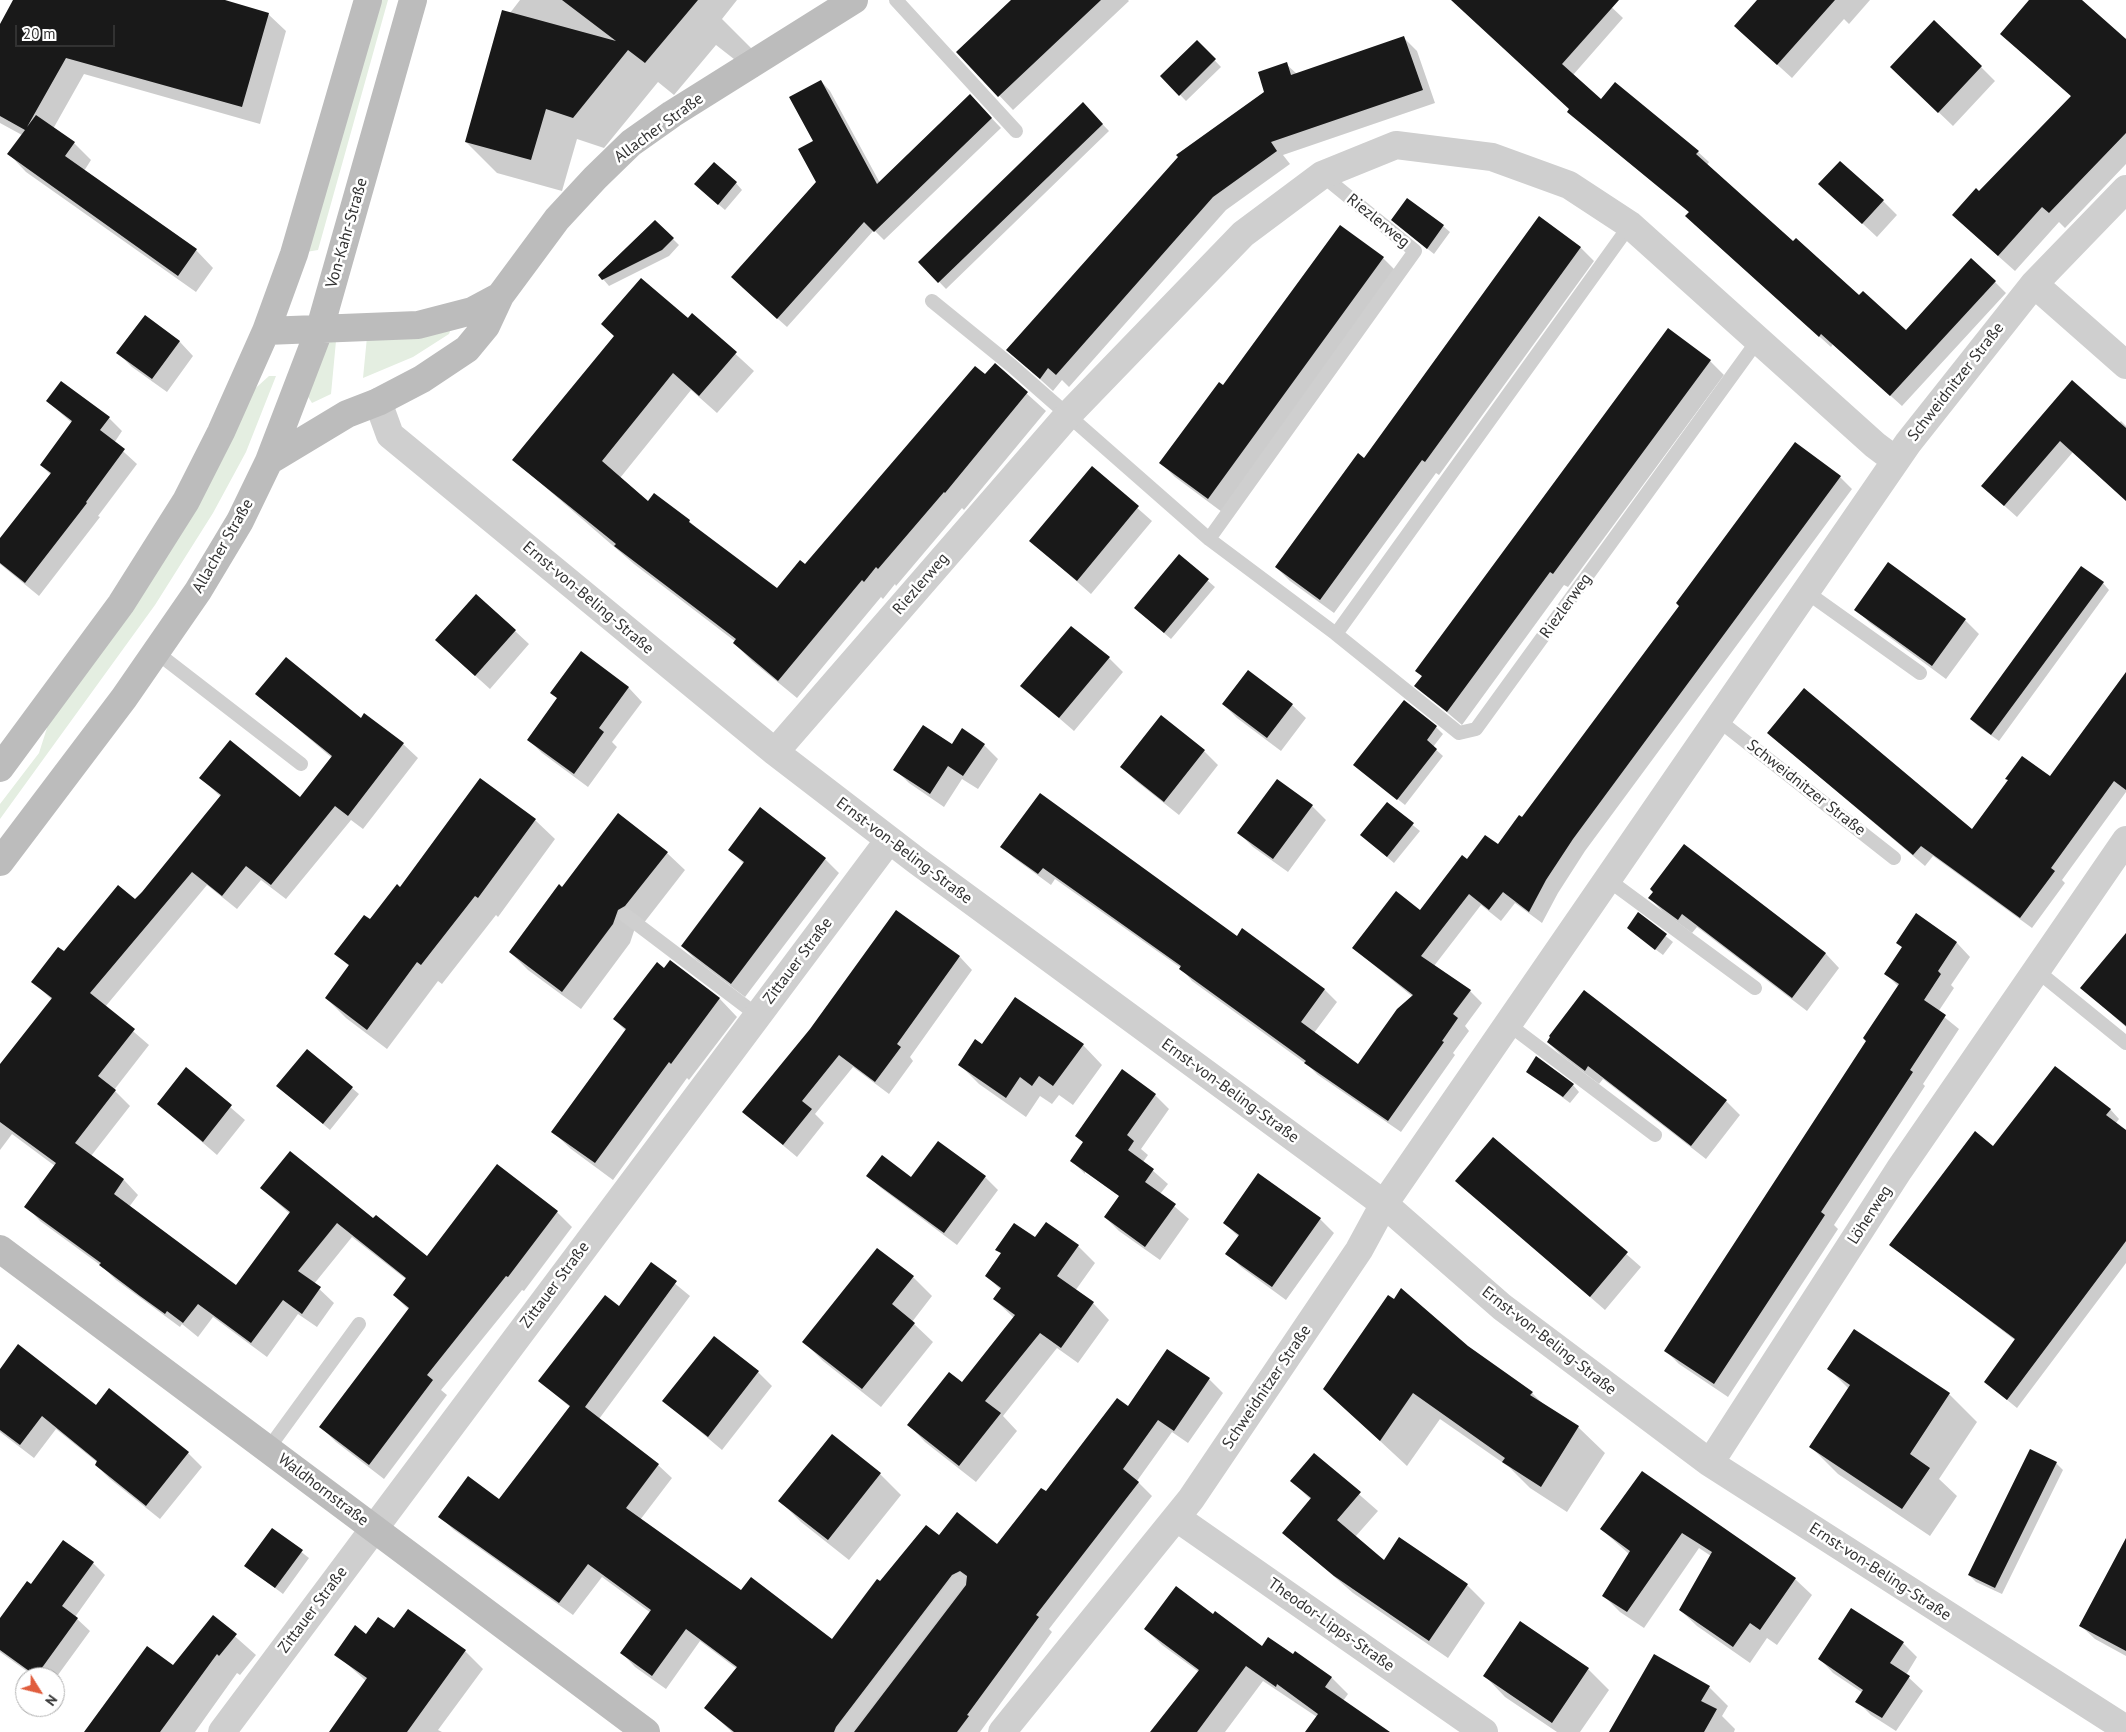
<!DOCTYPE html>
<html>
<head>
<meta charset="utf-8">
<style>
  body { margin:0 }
  #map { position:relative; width:2126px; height:1732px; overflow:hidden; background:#fff; font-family:"PT Sans",sans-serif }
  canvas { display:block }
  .north { position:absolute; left:15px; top:1667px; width:50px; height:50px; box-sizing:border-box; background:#fff; border:1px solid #adadad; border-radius:50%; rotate:126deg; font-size:14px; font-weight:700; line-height:20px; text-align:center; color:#323232 }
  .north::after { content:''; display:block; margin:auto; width:18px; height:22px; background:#e05d3d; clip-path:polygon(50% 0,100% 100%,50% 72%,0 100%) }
  .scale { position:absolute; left:15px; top:25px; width:100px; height:22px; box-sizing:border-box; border:2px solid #323232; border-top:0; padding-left:6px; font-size:15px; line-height:18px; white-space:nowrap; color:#323232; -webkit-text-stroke:4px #fff; paint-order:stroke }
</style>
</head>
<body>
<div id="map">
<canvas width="2126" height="1732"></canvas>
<div class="north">N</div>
<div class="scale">20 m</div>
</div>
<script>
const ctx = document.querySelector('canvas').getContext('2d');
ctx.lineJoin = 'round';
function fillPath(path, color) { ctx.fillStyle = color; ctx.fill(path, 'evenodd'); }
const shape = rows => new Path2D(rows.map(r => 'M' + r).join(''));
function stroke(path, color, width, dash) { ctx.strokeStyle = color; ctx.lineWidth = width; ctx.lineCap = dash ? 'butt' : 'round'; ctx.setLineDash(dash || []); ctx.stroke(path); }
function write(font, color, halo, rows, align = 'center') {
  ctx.font = font + ' "PT Sans",sans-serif'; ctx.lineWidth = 5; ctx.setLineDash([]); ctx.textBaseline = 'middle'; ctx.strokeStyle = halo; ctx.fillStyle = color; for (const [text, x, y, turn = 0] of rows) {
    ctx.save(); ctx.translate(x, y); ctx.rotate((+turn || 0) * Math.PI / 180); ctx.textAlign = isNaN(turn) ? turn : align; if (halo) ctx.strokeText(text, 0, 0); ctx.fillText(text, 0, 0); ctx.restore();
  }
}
fillPath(shape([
  [378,0,388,0,318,250,306,252],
  [451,329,449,334,413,357,363,378,367,337],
  [336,341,331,394,312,403,307,395,329,342],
  [269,376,276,376,246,452,213,513,155,605,0,819,0,804,39,753,53,709,249,394]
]), '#e4eee1');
fillPath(shape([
  [15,0,220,0,268,14,286,31,260,124,84,74,53,129,74,143,91,160,84,171,196,250,213,268,196,292,26,172,9,154,22,135,0,123,0,26],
  [520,0,737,0,722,19,768,65,757,77,716,45,674,95,658,82,604,148,577,139,562,191,497,173,466,142,510,13],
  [1013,0,1128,0,1129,1,1013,110,958,52],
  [1452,0,1604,0,1623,18,1573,75,1601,101,1698,152,1709,162,1707,165,1793,243,1906,332,1995,282,2006,293,1902,406,1833,344,1831,347,1698,227,1690,213,1580,122,1569,112,1571,109],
  [1758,0,1870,0,1849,24,1844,19,1792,78,1749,39],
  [2031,0,2080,0,2126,42,2126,164,2065,228,2059,222,2015,271,1970,231,1979,193,2072,97,2001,34],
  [1404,38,1417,51,1435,103,1283,155,1290,164,1226,210,1069,387,1062,380,1053,391,1008,350,1266,93,1286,64,1297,74],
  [1197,42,1221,67,1186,101,1162,76],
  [1981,67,1995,81,1953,126,1906,81],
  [821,81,830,91,880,183,979,105,1001,128,884,240,874,230,787,327,742,287,818,182,815,141],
  [1083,104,1109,131,946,289,920,262],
  [736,183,742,190,725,210,703,191],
  [1820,184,1883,201,1897,215,1877,237],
  [1399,226,1443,226,1450,232,1434,254],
  [673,239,679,245,669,256,609,286,603,279],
  [1580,247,1594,261,1439,475,1436,473,1334,613,1290,581,1276,567,1364,459],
  [1383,258,1397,272,1222,512,1175,477,1161,463,1223,387],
  [692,314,754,371,717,413,691,390,620,478,649,502,689,521,703,534,777,589,805,566,995,365,1046,411,964,510,962,508,896,586,895,584,883,599,881,597,797,698,752,661,734,643,736,642,634,564,514,460],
  [145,316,180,342,193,356,167,392,132,367,118,353],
  [1710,361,1724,375,1568,587,1564,585,1462,725,1416,686,1423,677,1416,671],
  [2073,382,2119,423,2121,421,2126,426,2126,500,2073,452,2017,517,1982,486],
  [47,401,109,418,122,431,114,443,137,464,98,516,100,517,39,596,0,564,0,540,51,475,41,465,72,423],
  [1092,468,1152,521,1091,594,1031,541],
  [1840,477,1852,489,1585,851,1558,893,1542,923,1515,903,1501,921,1481,905,1434,966,1470,991,1482,1003,1465,1026,1469,1031,1453,1053,1455,1055,1401,1132,1318,1075,1309,1066,1192,981,1181,968,1055,879,1051,885,1014,858,1002,846,1237,937,1242,930,1325,990,1337,1002,1314,1033,1359,1066,1413,997,1353,948,1421,912,1468,861,1498,846],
  [1179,556,1215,587,1171,639,1142,614],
  [2103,583,2109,590,1999,741,1978,726,1971,719],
  [1856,609,1965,620,1979,634,1946,679,1870,623],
  [515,631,529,644,490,689,450,653],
  [581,653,629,688,642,702,612,742,617,747,588,787,542,753,528,739,558,699,552,693],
  [1109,658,1123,672,1074,731,1022,686],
  [2126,675,2126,792,2062,880,2065,883,2032,928,1933,856,1925,866,1768,733,1973,831,2051,778],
  [257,694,361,719,403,744,418,758,363,829,351,820,286,899,261,880,237,909,207,885,105,1007,149,1045,114,1090,130,1106,91,1156,124,1180,138,1195,129,1207,236,1287,290,1214,261,1188,374,1220,428,1258,497,1166,557,1212,572,1227,524,1291,522,1290,441,1390,447,1395,384,1479,336,1442,321,1427,409,1310,394,1295,407,1280,352,1237,314,1284,334,1303,317,1327,298,1314,267,1357,213,1317,198,1337,182,1324,180,1327,116,1280,103,1267,40,1221,26,1206,55,1166,12,1134,0,1150,0,1066,52,1000,33,981,64,953,143,893,221,797,201,778,301,799,332,758],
  [1223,704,1292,705,1306,718,1281,751,1237,718],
  [1436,727,1443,734,1433,747,1443,756,1405,805,1355,765],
  [952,745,984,745,998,759,978,789,962,779,944,807,909,783,895,769],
  [1204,751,1218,765,1179,815,1136,781,1122,767],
  [1387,804,1420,831,1394,863,1369,842],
  [1312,806,1326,820,1288,872,1253,847,1239,833],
  [760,809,825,859,839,873,745,997,696,960,682,946,744,864,730,850],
  [535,820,555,839,498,917,496,915,442,984,438,981,387,1049,346,1018,326,998,350,967,336,954,400,888],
  [1684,846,1826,954,1839,968,1807,1011,1697,927,1692,933,1663,912,1650,898],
  [667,853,685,870,643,924,635,928,630,943,581,1009,528,970,510,952,562,889],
  [1638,914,1673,942,1663,955,1635,934],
  [1916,915,1957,943,1970,957,1951,985,1954,988,1938,1012,1959,1029,1923,1084,1925,1086,1834,1225,1838,1229,1728,1397,1679,1364,1666,1351,1867,1041,1899,987,1886,974,1903,948,1897,943],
  [2126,952,2126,1027,2082,988],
  [960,957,972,970,910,1057,913,1061,889,1094,853,1067,815,1114,824,1123,797,1157,743,1112],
  [670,962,720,999,737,1017,689,1080,687,1078,613,1180,571,1149,553,1132,626,1031,614,1019],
  [1552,1037,1726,1101,1740,1115,1706,1159,1603,1079,1599,1084,1562,1056,1548,1042],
  [1083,1045,1102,1065,1073,1105,1059,1095,1052,1104,1040,1096,1026,1117,979,1084,959,1064,983,1046],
  [308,1051,359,1094,330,1130,278,1086],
  [186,1069,245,1120,217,1155,158,1104],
  [1527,1071,1573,1085,1579,1092,1570,1103],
  [1155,1095,1169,1109,1141,1149,1148,1155,1143,1162,1168,1184,1160,1194,1189,1219,1160,1260,1119,1231,1105,1217,1119,1198,1086,1175,1072,1161,1084,1143,1076,1136],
  [1085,1170,1125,1199,1123,1201,1085,1174],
  [2110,1109,2119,1119,2116,1123,2126,1131,2126,1263,2017,1408,1985,1382,2016,1341,1891,1245,1993,1147],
  [1494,1138,1641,1267,1605,1310,1457,1181],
  [938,1142,985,1177,998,1190,957,1245,881,1188,868,1176,911,1179],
  [1258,1175,1320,1219,1334,1233,1286,1300,1241,1267,1227,1253,1239,1237,1224,1223],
  [1046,1224,1078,1246,1095,1263,1075,1291,1093,1303,1109,1320,1078,1363,1057,1348,1003,1416,1017,1431,976,1482,925,1442,909,1425,962,1384,1014,1318,994,1299,1001,1290,987,1276,1002,1254,997,1249,1035,1239],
  [651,1264,690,1296,599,1419,658,1465,672,1478,640,1520,741,1592,833,1641,880,1583,939,1537,997,1545,1128,1408,1209,1379,1223,1393,1188,1443,1172,1432,1137,1481,1152,1496,1049,1629,1052,1632,980,1732,732,1732,706,1708,737,1669,700,1641,666,1689,635,1667,622,1653,651,1613,602,1577,573,1615,454,1530,440,1517,500,1500,571,1408,540,1381,619,1307],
  [913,1277,932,1296,912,1322,933,1342,881,1407,823,1361,804,1342],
  [1854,1331,1949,1394,1977,1422,1939,1479,1957,1496,1930,1536,1838,1474,1810,1446,1849,1389,1829,1369],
  [714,1338,758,1372,772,1386,722,1450,664,1401],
  [1467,1347,1532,1393,1544,1405,1578,1427,1605,1453,1567,1512,1530,1488,1509,1467,1440,1419,1407,1466,1324,1389],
  [0,1371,96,1406,188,1453,202,1467,160,1519,110,1479,96,1465,98,1463,56,1429,34,1458,0,1432],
  [832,1436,880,1474,901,1495,849,1560,801,1522,780,1501],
  [1314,1455,1378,1511,1355,1537,1384,1562,1399,1539,1467,1585,1485,1603,1448,1658,1353,1593,1284,1533,1311,1500,1292,1481],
  [2056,1463,2063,1470,2002,1594,1976,1582,1969,1575],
  [1642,1472,1795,1579,1812,1595,1777,1645,1767,1638,1750,1663,1697,1626,1680,1610,1711,1556,1699,1548,1644,1628,1620,1612,1604,1596,1629,1554,1601,1529],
  [272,1529,309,1558,283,1594,246,1566],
  [2126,1541,2126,1656,2095,1639,2081,1626],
  [93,1563,105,1575,75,1617,90,1631,55,1679,55,1677,35,1677,0,1652,0,1620,31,1585],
  [1851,1610,1903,1643,1917,1657,1906,1675,1923,1691,1896,1731,1871,1715,1857,1701,1863,1693,1833,1673,1820,1659],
  [408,1611,465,1651,483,1669,438,1730,442,1732,330,1732,366,1681,336,1654,367,1636,394,1630],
  [1213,1616,1262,1647,1332,1678,1348,1694,1343,1701,1382,1732,1306,1732,1317,1717,1263,1681,1225,1732,1152,1732,1199,1672,1162,1645,1145,1629],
  [213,1617,256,1655,240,1675,237,1673,195,1732,85,1732,173,1667],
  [1520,1623,1588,1669,1609,1690,1580,1732,1557,1732,1505,1697,1485,1676],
  [1709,1687,1728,1706,1722,1716,1735,1729,1734,1732,1611,1732]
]), '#0003');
fillPath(shape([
  [13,0,225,0,269,13,242,107,66,58,27,127,36,115,75,142,65,156,197,249,178,276,7,154,25,130,0,116,0,24],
  [562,0,698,0,645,63,628,50,573,118,546,109,531,160,465,142,502,10,616,41],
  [1011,0,1101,0,998,97,956,52],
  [1451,0,1619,0,1562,64,1601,99,1615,82,1699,151,1696,154,1793,241,1796,238,1859,295,1863,291,1906,330,1971,258,1996,281,1890,396,1821,334,1819,337,1685,216,1689,212,1567,112,1569,109],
  [1757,0,1835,0,1777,65,1734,26],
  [2029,0,2082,0,2126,39,2126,133,2049,213,2042,207,1998,256,1952,215,1976,188,1979,191,2071,96,2000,34],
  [1934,20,1982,66,1938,113,1890,67],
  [1404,36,1423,90,1271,142,1277,151,1213,197,1056,375,1048,368,1040,379,1006,350,1178,157,1176,155,1264,92,1258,72,1287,62,1291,75],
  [1197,40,1216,59,1179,96,1160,76],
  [821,80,877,184,970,94,992,118,874,232,864,222,777,319,731,277,816,182,798,149,813,141,789,97],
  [1083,102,1103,124,938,283,918,262],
  [1840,161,1884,200,1862,224,1818,184],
  [714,162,737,182,718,205,694,184],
  [1407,198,1444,225,1427,249,1391,220],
  [1539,216,1581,247,1425,462,1422,460,1320,600,1275,567,1358,453,1364,458],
  [655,220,674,238,662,250,602,280,598,275],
  [1340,225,1384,257,1208,499,1159,463,1219,382,1223,385],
  [641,278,688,318,692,313,737,352,699,396,673,373,602,461,648,501,654,493,690,520,689,522,777,588,800,560,805,564,975,366,985,374,995,363,1028,392,945,493,944,492,878,569,876,567,864,582,862,580,778,681,733,643,736,639,614,546,616,544,512,460,614,336,601,324],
  [145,315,180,341,152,379,116,353],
  [1668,328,1711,360,1553,574,1550,572,1447,712,1414,686,1422,676,1415,671],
  [2072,380,2126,428,2126,501,2060,441,2004,506,1981,486],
  [61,381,110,417,100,430,125,449,86,502,87,503,25,583,0,563,0,538,51,473,40,465,72,421,46,401],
  [1795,442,1841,476,1573,839,1546,880,1529,912,1503,892,1489,910,1469,894,1421,956,1471,990,1453,1014,1458,1018,1442,1041,1444,1042,1388,1121,1304,1063,1306,1061,1284,1045,1179,969,1181,966,1043,868,1038,874,1000,847,1040,793,1237,936,1242,928,1325,989,1301,1022,1358,1064,1397,1009,1413,995,1352,948,1396,891,1420,910,1462,855,1467,859,1485,835,1498,844,1519,815,1522,817,1679,606,1676,603],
  [1092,466,1139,506,1077,581,1029,541],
  [1179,554,1209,579,1164,633,1134,608],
  [1888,562,1966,619,1932,666,1854,610],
  [2081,566,2104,582,1991,735,1970,719],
  [476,594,516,630,475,676,435,640],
  [1071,626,1110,657,1059,718,1020,686],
  [581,651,629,687,599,728,604,732,574,774,527,740,557,698,550,693],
  [286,657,361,718,364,713,404,743,348,816,335,806,271,885,246,866,222,896,192,872,90,993,135,1029,98,1076,116,1090,75,1143,124,1179,114,1194,236,1285,290,1212,260,1188,290,1151,373,1218,376,1215,427,1256,497,1164,558,1211,508,1277,506,1276,427,1375,433,1380,369,1465,319,1427,409,1308,393,1295,406,1278,337,1223,298,1271,321,1287,302,1314,283,1300,251,1343,198,1304,183,1323,167,1311,165,1314,140,1296,99,1265,101,1263,24,1207,56,1163,0,1122,0,1064,52,998,31,982,58,947,64,951,118,885,135,899,142,892,221,795,199,778,230,740,300,797,332,756,255,694],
  [1248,670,1293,704,1267,738,1222,704],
  [2126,672,2126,790,2114,781,2051,868,2055,871,2020,918,1921,846,1913,855,1767,733,1804,688,1972,829,2008,780,2005,779,2022,756,2050,776],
  [1404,700,1437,726,1427,740,1437,749,1397,800,1353,765],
  [1161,715,1205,750,1164,802,1120,767],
  [923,725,952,744,962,728,985,744,963,776,948,766,930,794,893,770],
  [480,778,536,819,478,898,475,896,421,965,417,962,367,1030,325,998,349,965,334,954,364,915,370,919,397,884,400,887],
  [1277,779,1313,805,1273,859,1237,833],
  [1387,802,1414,823,1387,857,1360,835],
  [760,807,826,858,731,984,681,946,744,862,728,850],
  [618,813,668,852,625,906,618,910,613,924,562,992,509,952,559,884,562,887],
  [1684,844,1826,953,1792,998,1682,914,1678,920,1648,898,1653,892,1650,889],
  [896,910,960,956,897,1044,901,1047,875,1082,839,1055,802,1101,812,1109,783,1145,742,1112,810,1029],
  [1638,912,1667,934,1655,950,1627,928],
  [1916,913,1957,942,1938,971,1941,974,1924,1000,1946,1015,1910,1070,1913,1072,1821,1212,1825,1215,1714,1384,1664,1351,1866,1041,1863,1038,1899,984,1884,974,1902,947,1896,943],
  [2126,933,2126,1026,2080,988],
  [670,960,720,998,671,1064,669,1062,595,1163,551,1132,626,1029,613,1019,657,962,664,968],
  [1584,990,1727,1100,1691,1146,1588,1066,1585,1071,1547,1042,1550,1037,1549,1036],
  [1015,997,1084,1044,1053,1086,1039,1076,1032,1086,1020,1077,1006,1098,958,1065,975,1039,982,1044],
  [307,1049,353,1087,323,1124,276,1086],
  [1536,1056,1574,1084,1563,1097,1526,1072],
  [2055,1066,2111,1109,2106,1115,2126,1130,2126,1241,2007,1400,1984,1382,2015,1339,1889,1245,1975,1131,1993,1146],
  [186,1067,232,1105,203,1142,157,1104],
  [1122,1069,1156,1094,1127,1135,1134,1141,1128,1150,1154,1169,1145,1182,1176,1204,1145,1247,1104,1217,1119,1196,1070,1161,1083,1142,1075,1136],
  [1493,1137,1628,1252,1590,1297,1455,1181],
  [938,1141,986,1176,944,1233,866,1176,882,1155,911,1177],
  [1258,1173,1321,1218,1272,1287,1225,1254,1239,1235,1223,1223],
  [1046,1222,1079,1245,1057,1276,1094,1302,1061,1348,1040,1333,985,1401,1001,1413,959,1466,907,1425,949,1372,962,1382,1015,1315,993,1299,1001,1288,985,1276,1001,1253,995,1250,1014,1223,1035,1237],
  [877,1248,914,1276,892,1304,915,1323,862,1389,802,1342],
  [651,1262,677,1281,585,1407,659,1464,626,1508,741,1590,751,1577,832,1639,877,1579,880,1581,926,1525,939,1535,957,1512,997,1544,1041,1488,1046,1491,1117,1398,1128,1406,1167,1349,1210,1378,1174,1431,1158,1420,1123,1469,1139,1482,1036,1615,1039,1617,967,1715,969,1716,957,1732,854,1732,966,1585,967,1576,960,1571,952,1575,836,1727,834,1732,734,1732,704,1708,737,1667,686,1629,652,1676,620,1653,651,1610,588,1564,559,1603,438,1517,468,1476,499,1499,570,1406,538,1381,605,1295,619,1306],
  [1401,1288,1468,1346,1533,1392,1530,1395,1579,1426,1541,1487,1502,1462,1505,1458,1413,1393,1380,1441,1323,1389,1388,1295,1394,1299],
  [1854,1329,1950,1393,1910,1454,1930,1468,1902,1509,1809,1447,1850,1385,1827,1369],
  [714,1336,759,1371,708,1437,662,1401],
  [18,1344,96,1405,109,1388,189,1452,146,1506,95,1465,97,1461,42,1416,20,1445,0,1430,0,1369],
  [832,1434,881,1473,828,1540,778,1501],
  [2030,1449,2057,1462,1995,1588,1968,1575],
  [1314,1453,1361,1492,1337,1520,1384,1560,1399,1537,1468,1584,1429,1641,1334,1576,1282,1533,1311,1498,1290,1481],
  [1642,1471,1796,1578,1760,1630,1750,1623,1733,1647,1679,1610,1712,1552,1682,1533,1627,1612,1602,1596,1630,1551,1600,1529],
  [272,1528,303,1550,275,1588,244,1566],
  [2126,1538,2126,1651,2079,1626],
  [63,1540,94,1562,62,1606,78,1618,36,1676,0,1650,0,1618,27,1581,31,1584],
  [1176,1586,1213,1614,1215,1611,1262,1646,1268,1637,1293,1654,1295,1651,1332,1677,1325,1687,1390,1732,1305,1732,1318,1714,1277,1684,1276,1687,1246,1666,1197,1732,1150,1732,1199,1670,1144,1629],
  [1851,1608,1904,1642,1890,1663,1910,1676,1882,1718,1855,1702,1863,1690,1818,1659],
  [408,1609,466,1650,407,1732,329,1732,367,1678,334,1655,355,1625,366,1634,378,1617,394,1628],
  [213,1615,237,1634,219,1656,217,1654,160,1732,84,1732,147,1646,173,1665],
  [1520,1621,1589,1668,1552,1723,1483,1676],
  [1654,1654,1710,1686,1701,1701,1717,1709,1704,1732,1609,1732]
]), '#191919');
stroke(shape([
  [896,0,1016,131],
  [932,301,1012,366,1209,539,1336,634,1459,733,1476,729,1758,340],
  [1209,539,1415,251,1322,175],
  [1805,591,1920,673],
  [1336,634,1630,225],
  [156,652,301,764],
  [1717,719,1894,858],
  [1607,879,1755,988],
  [625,915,757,1015],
  [2036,970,2126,1043],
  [1508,1024,1655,1135],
  [268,1449,359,1324],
  [843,1732,959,1580]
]), '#cfcfcf', 14);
stroke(shape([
  [2034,284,2126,365],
  [378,402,390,435,775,752,917,861,1384,1204,1502,1307,1710,1463,2126,1729],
  [775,752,1067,416,1243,234,1322,175,1396,145,1492,157,1569,185,1630,225,1875,445,1895,460],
  [1710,1463,1899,1170,2126,840],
  [1177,1518,1484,1732],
  [222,1732,889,840],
  [1002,1732,1191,1499,1359,1250,1384,1204,1908,443,2034,284,2126,189]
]), '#cfcfcf', 28);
stroke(shape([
  [266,331,418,325,472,311,500,296],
  [269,461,347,414,378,402,422,379,467,349,486,326,500,296,557,219,595,178,631,143,672,114,854,0],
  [0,768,121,604,186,501,221,432,266,331,294,254,368,0],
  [0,862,124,698,198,591,240,521,269,461,320,328,413,0],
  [0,1249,646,1732]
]), '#bcbcbc', 28);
write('16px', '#323232', '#fff', [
  ["Allacher Straße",659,128,-36],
  ["Riezlerweg",1378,221,39],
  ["Von-Kahr-Straße",347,233,-74],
  ["Schweidnitzer Straße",1956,382,-52],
  ["Allacher Straße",223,546,-60],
  ["Riezlerweg",921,584,-49],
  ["Ernst-von-Beling-Straße",588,598,40],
  ["Riezlerweg",1566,606,-54],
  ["Schweidnitzer Straße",1806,788,38],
  ["Ernst-von-Beling-Straße",904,851,37],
  ["Zittauer Straße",798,961,-53],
  ["Ernst-von-Beling-Straße",1230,1091,36],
  ["Löherweg",1870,1215,-57],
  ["Zittauer Straße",555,1285,-53],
  ["Ernst-von-Beling-Straße",1549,1341,38],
  ["Schweidnitzer Straße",1267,1387,-56],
  ["Waldhornstraße",323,1490,37],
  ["Ernst-von-Beling-Straße",1880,1572,33],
  ["Zittauer Straße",313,1610,-53],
  ["Theodor-Lipps-Straße",1331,1625,35]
]);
</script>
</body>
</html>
